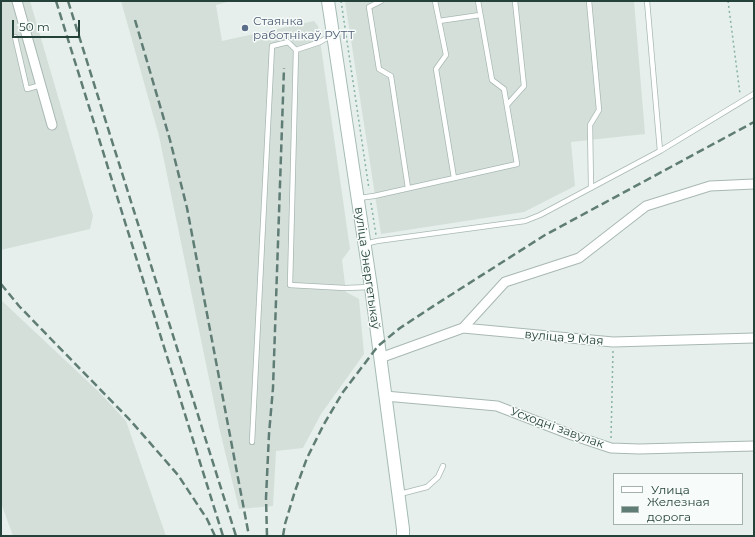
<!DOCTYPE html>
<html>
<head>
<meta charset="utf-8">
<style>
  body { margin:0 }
  #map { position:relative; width:755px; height:537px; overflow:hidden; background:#e6efeb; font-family:Montserrat,sans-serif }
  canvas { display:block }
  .frame { position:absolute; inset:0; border:2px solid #24423a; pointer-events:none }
  .legend { position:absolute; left:613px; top:473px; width:130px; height:52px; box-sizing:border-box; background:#f7fbf9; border:1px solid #a3b1ad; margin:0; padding:5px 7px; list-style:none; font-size:12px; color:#24423a }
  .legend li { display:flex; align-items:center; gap:8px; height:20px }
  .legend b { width:20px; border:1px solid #a3b1ad }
  .scale { position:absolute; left:12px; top:20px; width:68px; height:18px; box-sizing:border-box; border:2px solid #24423a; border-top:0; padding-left:5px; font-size:12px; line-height:14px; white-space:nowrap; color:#24423a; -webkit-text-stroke:3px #f7fbf9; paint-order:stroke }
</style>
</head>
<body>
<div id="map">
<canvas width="755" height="537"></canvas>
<div class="frame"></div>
<ul class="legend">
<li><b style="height:5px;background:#fff"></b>Улица</li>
<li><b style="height:5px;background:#5f7d75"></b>Железная дорога</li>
</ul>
<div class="scale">50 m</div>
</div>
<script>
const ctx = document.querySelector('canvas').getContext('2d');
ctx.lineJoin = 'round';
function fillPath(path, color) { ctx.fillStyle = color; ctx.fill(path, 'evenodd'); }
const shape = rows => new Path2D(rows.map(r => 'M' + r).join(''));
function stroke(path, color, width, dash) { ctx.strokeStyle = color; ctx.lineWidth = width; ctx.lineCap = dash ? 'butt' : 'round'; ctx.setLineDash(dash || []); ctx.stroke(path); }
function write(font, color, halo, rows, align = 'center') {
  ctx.font = font + ' Montserrat,sans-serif'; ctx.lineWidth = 3; ctx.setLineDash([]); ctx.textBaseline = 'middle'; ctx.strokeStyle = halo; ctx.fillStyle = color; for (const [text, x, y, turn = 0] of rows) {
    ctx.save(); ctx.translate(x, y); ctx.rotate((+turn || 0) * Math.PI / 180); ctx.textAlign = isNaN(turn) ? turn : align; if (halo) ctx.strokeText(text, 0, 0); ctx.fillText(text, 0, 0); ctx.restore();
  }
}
fillPath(shape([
  [1,1,30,1,93,216,90,229,1,250],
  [121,1,231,1,216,5,222,41,314,21,318,26,350,249,342,260,346,292,359,299,364,354,321,414,303,448,276,451,273,506,239,509,219,427,159,136],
  [345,1,634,1,645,134,571,142,575,186,524,212,381,234],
  [1,300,100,393,126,421,166,536,13,536,1,503]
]), '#d4dfda');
const service = shape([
  [381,1,369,7,379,69,391,76,408,188],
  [435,1,446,55,436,69,454,178],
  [589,1,599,110,590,125,591,188],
  [647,1,660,151],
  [439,21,480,15],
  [332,35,320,42,296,50,290,285,345,288,371,287],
  [15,37,27,89,41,85],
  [507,105,524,86,515,1],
  [359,198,374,196,517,164,504,89,492,80,478,1],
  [365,244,377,241,525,221,540,215,660,151,754,94],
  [252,442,272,46,288,42,296,50],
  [400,494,427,487,438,477,443,466]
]);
const minor = shape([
  [17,1,52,125],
  [463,328,505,282,579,258,646,206,710,186,754,184],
  [380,358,463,328,613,342,754,338],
  [385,396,497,406,572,435,611,448,639,449,754,446]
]);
const secondary = shape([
  [328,1,371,287,403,529,403,536]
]);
stroke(service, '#a8b8b2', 6);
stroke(minor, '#a8b8b2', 11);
stroke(secondary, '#a4bbb3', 14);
stroke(shape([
  [341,1,369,189],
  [728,1,740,94],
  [371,203,376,235],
  [611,438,613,350]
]), '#86b3a5', 1.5, [2, 3]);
stroke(service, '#fff', 4.5);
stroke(minor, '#fff', 9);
stroke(secondary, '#fff', 12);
stroke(shape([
  [56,1,223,536],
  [68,1,236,536],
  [135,20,170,140,187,208,249,536],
  [1,284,19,306,51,339,130,420,178,475,207,519,215,536],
  [267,536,266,498,269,434,273,388,284,68],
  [283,536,285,524,295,491,307,458,324,424,343,392,378,346,400,328,435,305,545,235,754,122]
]), '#5f7d75', 2.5, [8, 4]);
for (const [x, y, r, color] of [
  [245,28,4,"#5c6f8a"]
]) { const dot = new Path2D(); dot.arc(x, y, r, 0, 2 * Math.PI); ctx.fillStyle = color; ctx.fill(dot); stroke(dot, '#f7fbf9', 1.5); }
write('12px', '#4e5e75', '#f7fbf9', [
  ["Стаянка",253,21],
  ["работнікаў РУТТ",253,35]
], 'left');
write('12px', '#24423a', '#f7fbf9', [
  ["вуліца Энергетыкаў",367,268,82],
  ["вуліца 9 Мая",564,338,5],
  ["Усходні завулак",557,428,20]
]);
</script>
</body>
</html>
